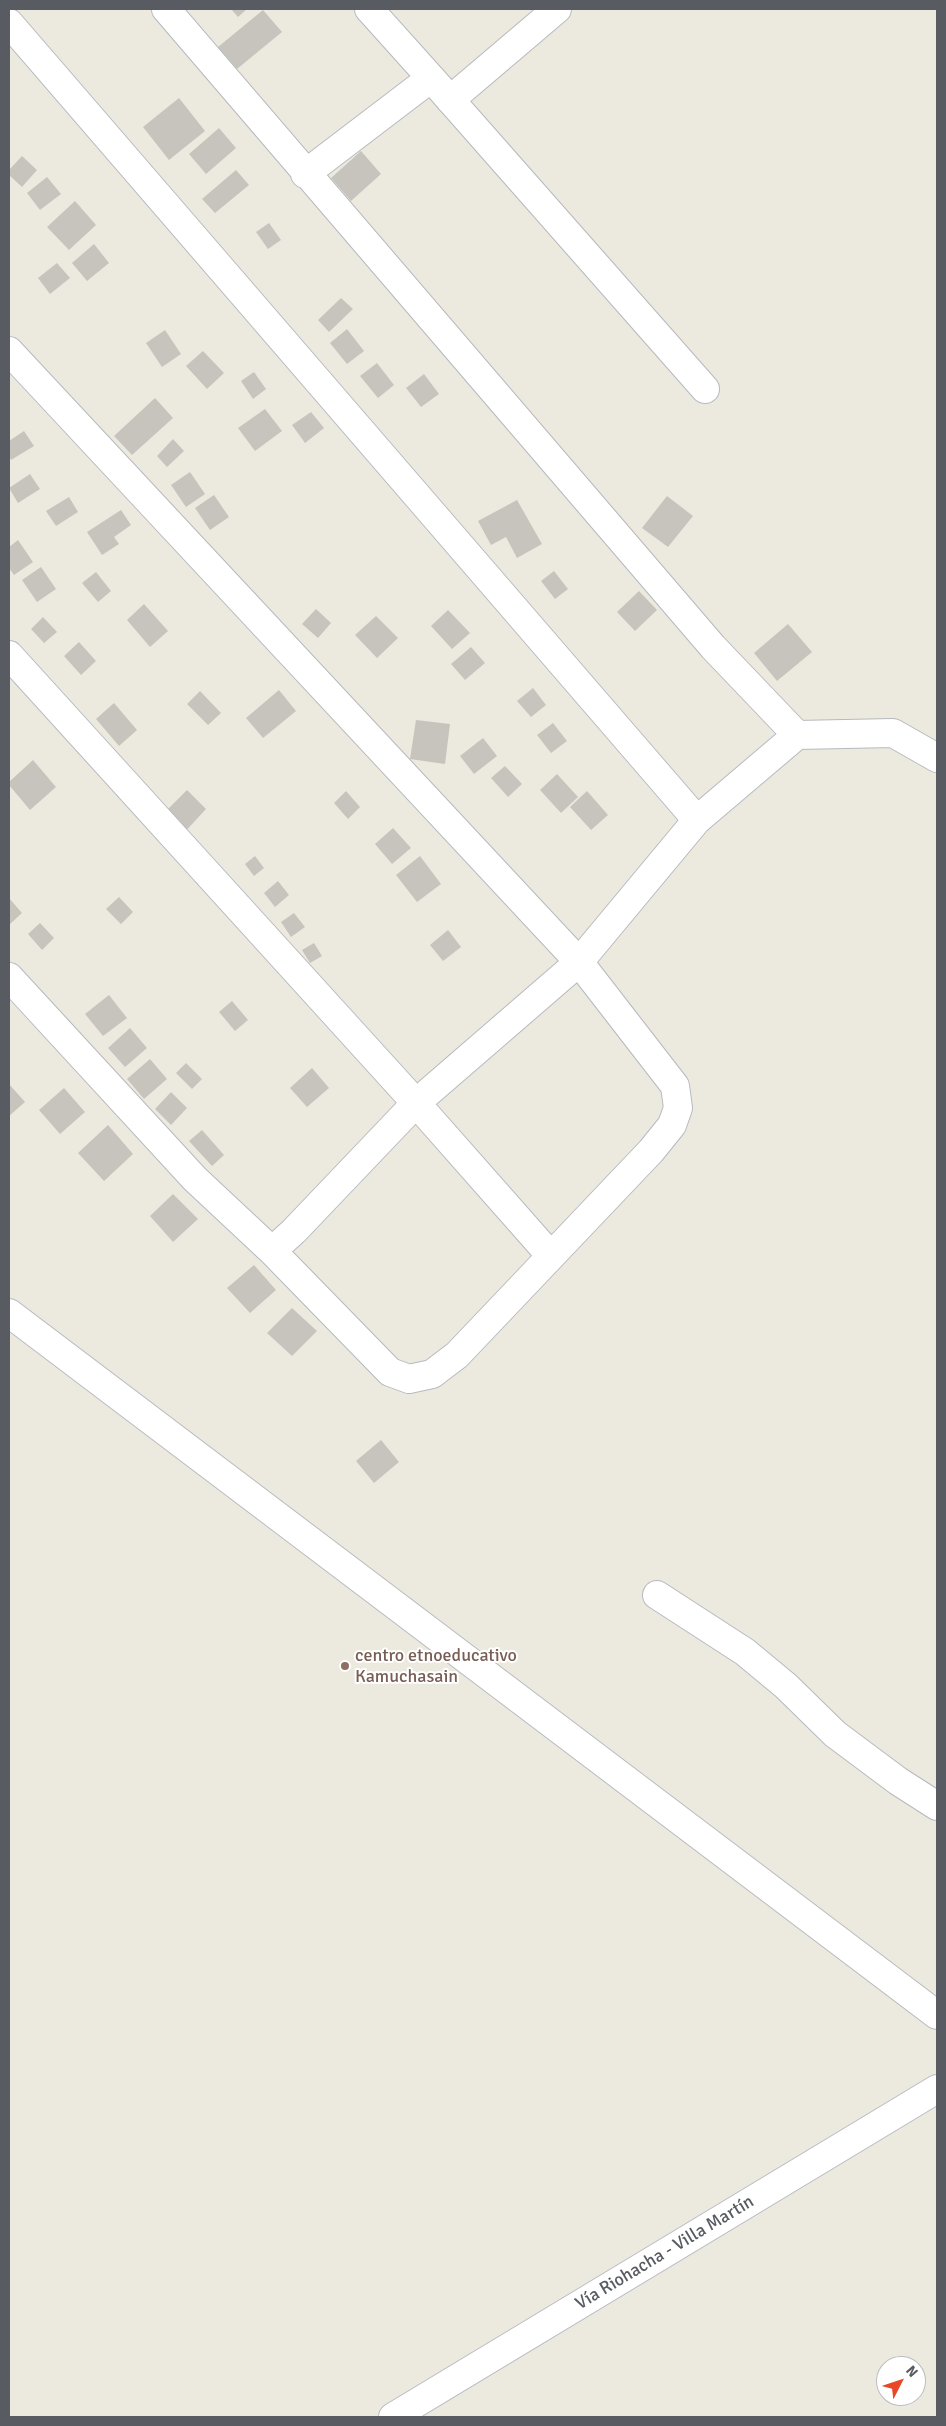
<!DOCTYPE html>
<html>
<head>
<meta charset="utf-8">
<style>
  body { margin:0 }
  #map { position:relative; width:946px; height:2426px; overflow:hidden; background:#eceadf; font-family:Signika,sans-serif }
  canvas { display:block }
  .frame { position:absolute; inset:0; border:10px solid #585b61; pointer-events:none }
  .north { position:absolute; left:876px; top:2356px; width:50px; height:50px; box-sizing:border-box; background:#fff; border:1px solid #bcbdc0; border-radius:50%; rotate:49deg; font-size:14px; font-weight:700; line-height:20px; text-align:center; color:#585b61 }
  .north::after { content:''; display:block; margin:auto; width:18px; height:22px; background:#e84728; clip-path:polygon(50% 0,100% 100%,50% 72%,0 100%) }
</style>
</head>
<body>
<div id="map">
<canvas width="946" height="2426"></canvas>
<div class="frame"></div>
<div class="north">N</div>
</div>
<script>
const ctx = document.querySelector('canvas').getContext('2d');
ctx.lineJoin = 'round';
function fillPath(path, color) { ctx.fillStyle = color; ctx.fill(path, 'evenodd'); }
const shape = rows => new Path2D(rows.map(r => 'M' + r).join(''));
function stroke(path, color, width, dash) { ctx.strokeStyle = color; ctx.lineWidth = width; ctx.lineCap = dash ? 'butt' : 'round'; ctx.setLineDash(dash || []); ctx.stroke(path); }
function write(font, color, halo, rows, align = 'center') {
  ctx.font = font + ' Signika,sans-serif'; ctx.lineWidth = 4; ctx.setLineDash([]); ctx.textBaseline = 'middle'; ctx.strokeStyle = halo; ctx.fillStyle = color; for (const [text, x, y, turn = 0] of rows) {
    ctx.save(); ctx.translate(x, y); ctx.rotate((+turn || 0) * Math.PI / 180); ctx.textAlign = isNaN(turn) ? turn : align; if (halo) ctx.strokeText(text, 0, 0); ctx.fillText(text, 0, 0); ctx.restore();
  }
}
fillPath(shape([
  [231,9,247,9,238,17],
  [263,10,282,32,237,69,218,47],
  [179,98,205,131,169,160,143,127],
  [219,128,236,148,206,174,189,154],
  [361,151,381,174,351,201,331,178],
  [22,156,37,170,22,187,9,175,9,170],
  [236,170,249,185,215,213,202,199],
  [47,177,61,194,40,210,27,193],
  [75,201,96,225,69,250,47,227],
  [269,223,281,240,268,249,256,232],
  [94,244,109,263,87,281,72,263],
  [57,263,70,278,50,294,38,278],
  [341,298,353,309,329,332,318,320],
  [347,329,364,351,347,364,330,343],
  [165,330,181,354,162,367,146,343],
  [203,351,224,373,207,389,186,366],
  [377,363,394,385,378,398,360,376],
  [254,372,266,389,253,399,241,381],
  [424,374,439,394,421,407,406,388],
  [155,398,173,418,132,455,114,436],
  [265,409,282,431,255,451,238,428],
  [311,412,324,428,305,443,292,425],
  [24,431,34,446,11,460,9,456,9,441],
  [173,439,184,451,167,467,157,456],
  [190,472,205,494,186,507,171,485],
  [30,474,40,489,18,503,9,488],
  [214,495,229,517,210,530,195,508],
  [667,496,693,516,668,547,642,528],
  [69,497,78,512,56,526,46,511],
  [517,500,542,544,517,558,506,537,491,545,478,521],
  [121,510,131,525,114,537,119,544,102,555,87,532],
  [18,540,33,562,14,575,9,568,9,547],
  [41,567,56,589,37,602,22,580],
  [554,571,568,589,555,599,541,581],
  [96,572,111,591,98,602,82,583],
  [639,591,657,610,635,631,617,612],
  [144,604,168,631,150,647,127,620],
  [316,609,331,623,318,638,302,624],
  [448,610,470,633,452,649,431,626],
  [376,616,398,638,377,658,355,635],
  [43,617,57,632,44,643,31,629],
  [788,624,812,652,777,681,754,653],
  [79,642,96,661,81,675,64,656],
  [471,647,485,663,465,680,451,664],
  [533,688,546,705,531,717,517,701],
  [279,690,296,711,263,738,246,718],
  [200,691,221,713,208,725,187,704],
  [114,703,137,730,119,746,96,719],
  [416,720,450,724,445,764,410,759],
  [553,723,567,741,551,753,537,735],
  [483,738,497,756,474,774,460,756],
  [33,760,56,787,30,810,9,785,9,782],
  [505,766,522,784,508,797,491,778],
  [557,774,578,797,561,813,540,790],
  [187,790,206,809,182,835,162,815],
  [346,791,360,807,348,819,334,803],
  [587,791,608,815,591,830,570,807],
  [393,828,411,848,392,864,375,844],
  [255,856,264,868,254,876,245,864],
  [420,856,441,884,417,902,396,875],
  [278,881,289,895,275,907,264,893],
  [119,897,133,912,121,924,106,909],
  [9,898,22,913,9,925],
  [294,913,305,927,291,937,281,922],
  [40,923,54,938,42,950,28,934],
  [448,930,461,947,443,961,430,945],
  [314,943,322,956,310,963,302,950],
  [109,995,127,1018,103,1036,85,1014],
  [232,1001,248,1020,235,1031,219,1012],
  [130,1028,147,1048,125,1067,108,1048],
  [150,1059,167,1079,144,1099,127,1079],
  [186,1063,202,1079,192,1089,176,1073],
  [312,1068,329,1088,307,1107,290,1088],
  [9,1084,25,1102,9,1116],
  [64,1088,85,1112,60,1134,39,1110],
  [171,1092,187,1108,171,1125,155,1109],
  [108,1125,133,1154,104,1181,78,1153],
  [202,1130,224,1155,212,1166,189,1141],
  [173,1194,198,1219,173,1242,150,1216],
  [254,1265,276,1290,250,1313,227,1288],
  [292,1308,317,1331,292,1356,267,1333],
  [381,1440,399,1462,374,1483,356,1461]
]), '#c6c4bd');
const minor = shape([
  [166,9,713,647,797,735,893,733,937,758],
  [9,23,697,820],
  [431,78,705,389],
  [450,100,557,9],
  [305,174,431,78,369,9],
  [9,351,579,962,675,1086,678,1108,672,1125,651,1151,457,1355,432,1374,409,1379,390,1372,272,1251,195,1179,9,977],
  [9,655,416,1103,551,1256],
  [272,1251,294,1231,416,1103,579,962,697,820,797,735],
  [9,1313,937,2015],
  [657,1595,745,1652,786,1686,835,1734,898,1781,937,1806]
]);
const secondary = shape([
  [393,2417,937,2089]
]);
stroke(minor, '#b7b9bf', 30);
stroke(secondary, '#b8bbc2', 30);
stroke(minor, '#fff', 28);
stroke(secondary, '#fff', 28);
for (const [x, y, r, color] of [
  [345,1666,5,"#8d6e63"]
]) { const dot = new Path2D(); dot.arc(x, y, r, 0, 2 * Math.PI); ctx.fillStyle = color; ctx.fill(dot); stroke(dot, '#fff', 2); }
write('18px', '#785e54', '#fff', [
  ["centro etnoeducativo",355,1656],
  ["Kamuchasain",355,1677]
], 'left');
write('18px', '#585b61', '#fff', [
  ["Vía Riohacha - Villa Martín",665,2253,-31]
]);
</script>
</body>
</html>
